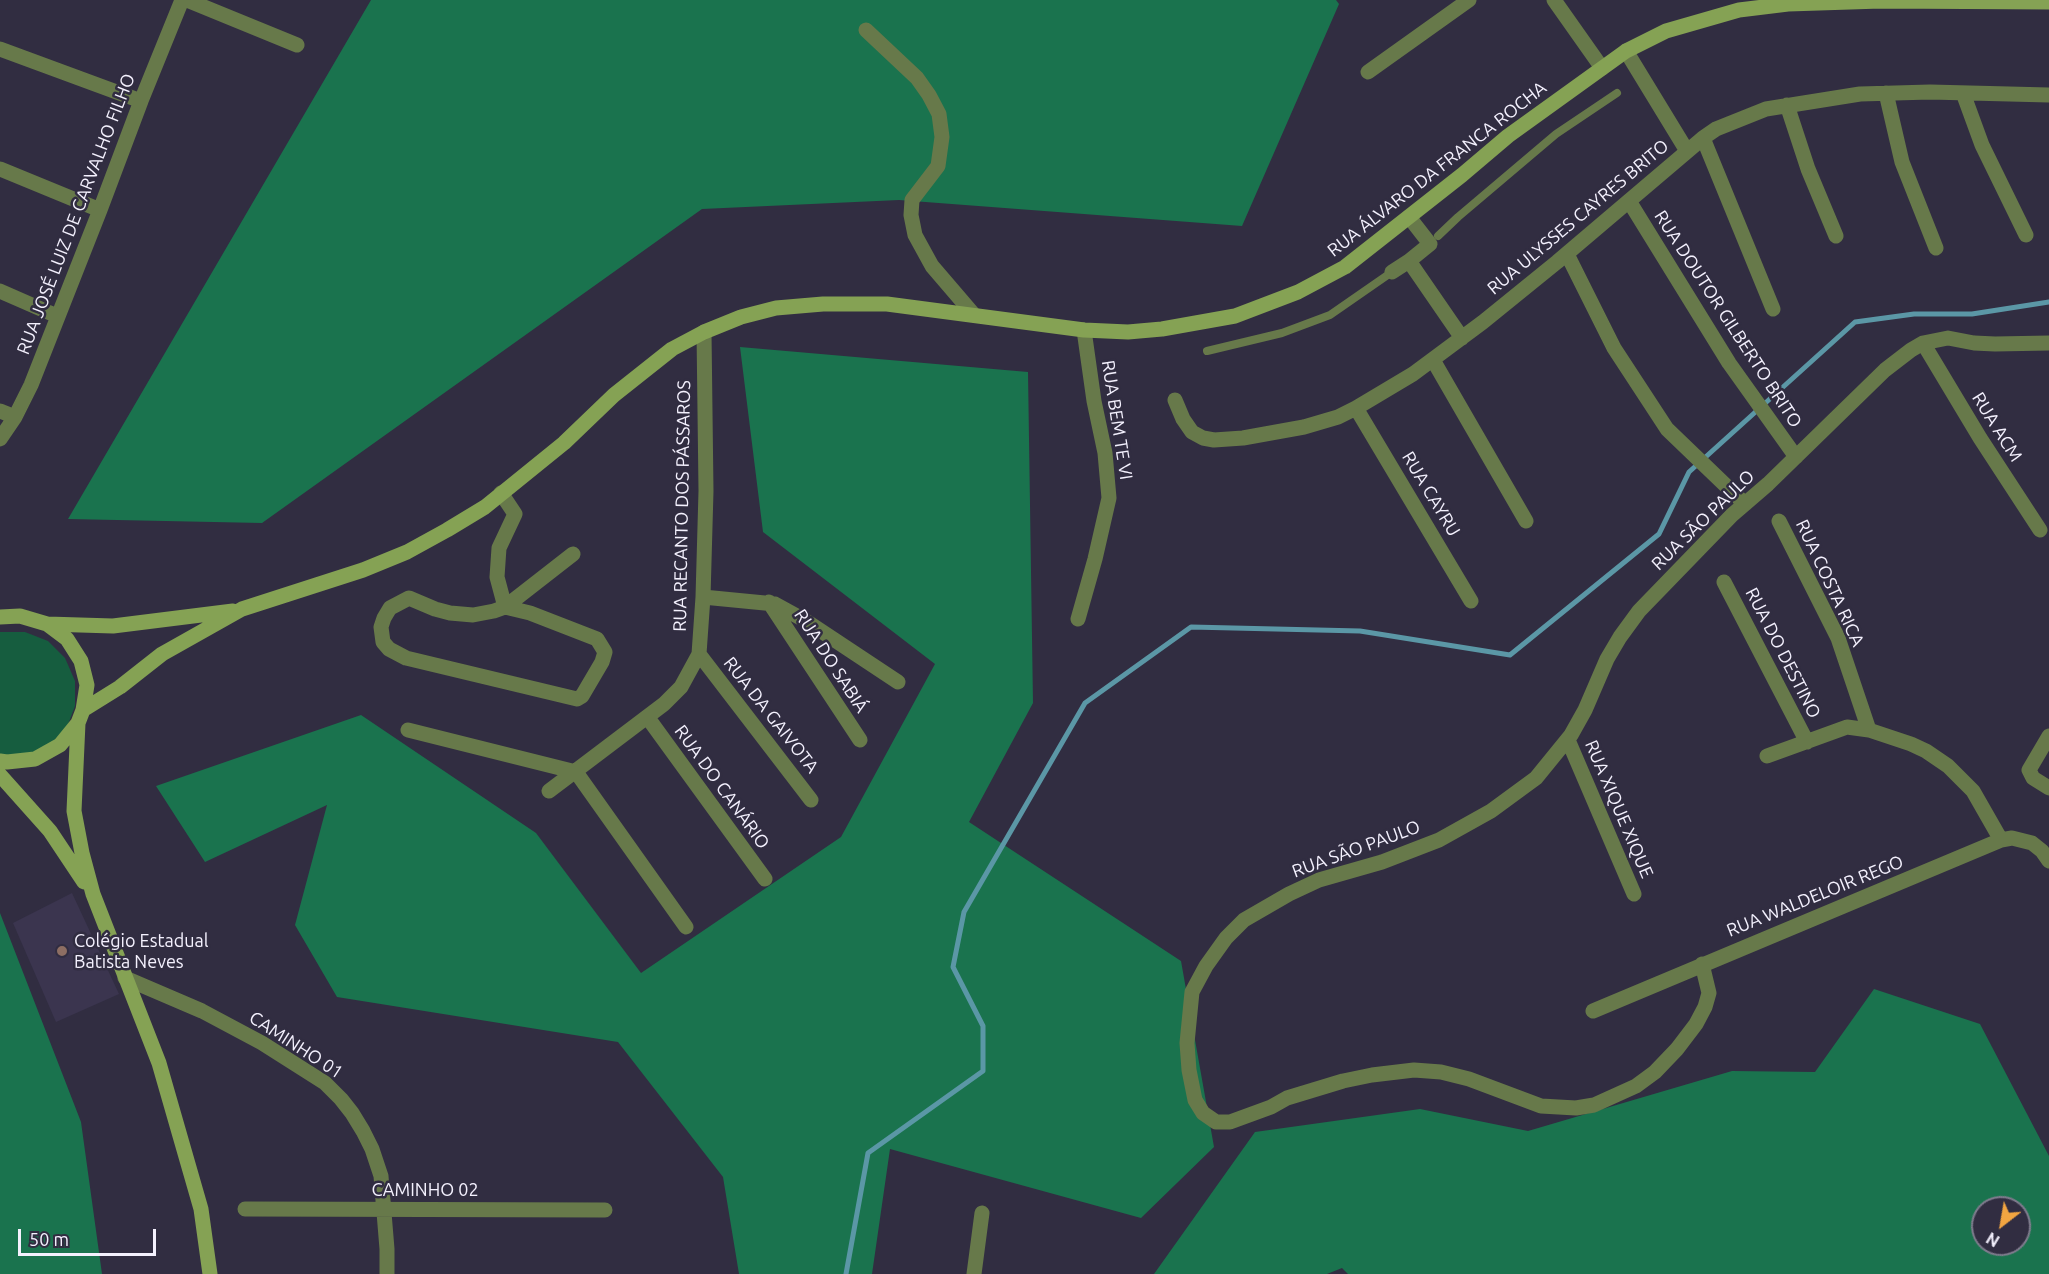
<!DOCTYPE html>
<html>
<head>
<meta charset="utf-8">
<style>
  body { margin:0 }
  #map { position:relative; width:2049px; height:1274px; overflow:hidden; background:#312d41; font-family:Ubuntu,sans-serif }
  canvas { display:block }
  .north { position:absolute; left:1971px; top:1196px; width:60px; height:60px; box-sizing:border-box; background:#312d41; border:2px solid #7f7b8d; border-radius:50%; rotate:211deg; font-size:16px; font-weight:700; line-height:24px; text-align:center; color:#f4f1fe }
  .north::after { content:''; display:block; margin:auto; width:21px; height:27px; background:#f2a541; clip-path:polygon(50% 0,100% 100%,50% 72%,0 100%) }
  .scale { position:absolute; left:18px; top:1229px; width:138px; height:27px; box-sizing:border-box; border:3px solid #f4f1fe; border-top:0; padding-left:8px; font-size:18px; line-height:21px; white-space:nowrap; color:#f4f1fe; -webkit-text-stroke:4px #312d41; paint-order:stroke }
</style>
</head>
<body>
<div id="map">
<canvas width="2049" height="1274"></canvas>
<div class="north">N</div>
<div class="scale">50 m</div>
</div>
<script>
const ctx = document.querySelector('canvas').getContext('2d');
ctx.lineJoin = 'round';
function fillPath(path, color) { ctx.fillStyle = color; ctx.fill(path, 'evenodd'); }
const shape = rows => new Path2D(rows.map(r => 'M' + r).join(''));
function stroke(path, color, width, dash) { ctx.strokeStyle = color; ctx.lineWidth = width; ctx.lineCap = dash ? 'butt' : 'round'; ctx.setLineDash(dash || []); ctx.stroke(path); }
function write(font, color, halo, rows, align = 'center') {
  ctx.font = font + ' Ubuntu,sans-serif'; ctx.lineWidth = 5; ctx.setLineDash([]); ctx.textBaseline = 'middle'; ctx.strokeStyle = halo; ctx.fillStyle = color; for (const [text, x, y, turn = 0] of rows) {
    ctx.save(); ctx.translate(x, y); ctx.rotate((+turn || 0) * Math.PI / 180); ctx.textAlign = isNaN(turn) ? turn : align; if (halo) ctx.strokeText(text, 0, 0); ctx.fillText(text, 0, 0); ctx.restore();
  }
}
fillPath(shape([
  [72,893,119,994,56,1022,13,923]
]), '#3b354f');
fillPath(shape([
  [0,632,25,632,48,641,65,658,75,681,75,706,67,727,51,744,30,754,6,756,0,754]
]), '#165d3f');
fillPath(shape([
  [371,0,1336,0,1339,4,1242,226,899,200,702,209,262,523,68,519],
  [740,347,1028,372,1033,703,969,822,1181,961,1214,1147,1141,1218,890,1149,872,1274,739,1274,723,1177,618,1042,337,997,295,925,327,805,205,862,156,786,361,715,536,833,641,973,841,837,935,664,763,532],
  [0,913,81,1122,102,1274,0,1274],
  [1874,989,1980,1024,2049,1156,2049,1274,1348,1274,1342,1268,1327,1274,1154,1274,1255,1132,1420,1109,1528,1131,1732,1071,1815,1072],
  [1983,1208,2019,1208,2019,1244,1983,1244]
]), '#1a734e');
stroke(shape([
  [846,1274,868,1153,983,1071,983,1026,953,967,964,912,1085,703,1191,627,1360,631,1510,655,1659,534,1689,472,1855,322,1914,314,1972,314,2049,302]
]), '#5b97a6', 5);
stroke(shape([
  [1438,236,1458,217,1556,134,1617,93],
  [1207,351,1282,333,1330,315,1392,272]
]), '#67794a', 8);
stroke(shape([
  [187,0,297,45],
  [1554,0,1602,68],
  [866,30,917,78,929,95,939,114,942,137,938,166,912,200,911,215,915,235,932,266,974,315],
  [0,49,141,101],
  [1626,51,1687,151],
  [1368,72,1469,0],
  [1886,93,1902,162,1936,248],
  [1963,93,1982,145,2026,235],
  [1787,105,1808,169,1836,236],
  [1703,138,1773,309],
  [0,169,100,210],
  [1629,201,1729,363,1796,457],
  [1409,217,1430,244,1409,261,1462,338],
  [1567,254,1614,348,1667,429,1745,504],
  [1392,272,1409,261],
  [0,291,57,316],
  [1923,343,1980,438,2040,530],
  [1433,360,1526,521],
  [1175,400,1183,419,1192,432,1203,438,1214,440,1243,438,1304,427,1338,417,1356,408,1413,374,1483,322,1557,262,1703,138,1716,129,1766,109,1860,94,1930,92,2049,95],
  [1356,408,1471,601],
  [0,411,15,417],
  [0,439,15,417,31,385,100,210,141,101,182,0],
  [501,493,515,514,499,548,497,577,505,607,530,613,597,639,605,652,602,662,582,696,577,699,406,658,389,649,383,642,381,627,384,618,390,608,409,598,435,609,450,613,473,615,494,611,505,607,573,554],
  [1779,521,1838,638,1869,730],
  [1724,582,1807,742],
  [703,597,775,604,806,621,898,682],
  [769,602,860,740],
  [1078,619,1095,559,1109,498,1105,453,1094,401,1084,330],
  [699,654,811,800],
  [648,718,765,879],
  [408,730,576,772,686,927],
  [2049,736,2029,770,2033,778,2049,788],
  [1568,740,1634,894],
  [1767,756,1847,727,1869,730,1911,744,1926,751,1948,766,1973,791,2001,840],
  [549,791,664,704,681,687,699,654,703,597,706,491,704,332],
  [1702,964,1709,993,1705,1007,1696,1024,1677,1049,1655,1072,1636,1086,1594,1105,1576,1108,1541,1106,1469,1079,1441,1072,1414,1070,1372,1075,1343,1081,1287,1098,1271,1107,1230,1122,1216,1122,1203,1113,1195,1100,1189,1070,1187,1043,1192,992,1206,966,1226,938,1244,920,1289,894,1319,880,1382,862,1439,840,1491,811,1536,778,1571,735,1585,710,1607,659,1620,637,1639,611,1732,515,1768,484,1885,370,1911,350,1923,343,1948,338,1974,343,1995,344,2049,343],
  [125,978,202,1011,262,1043,325,1083,341,1099,352,1113,363,1131,372,1149,381,1176,387,1249,387,1274],
  [1593,1011,2001,840,2012,838,2032,843,2042,851,2049,861],
  [245,1209,605,1210],
  [974,1274,982,1213]
]), '#67794a', 15);
stroke(shape([
  [0,617,20,616,47,624,67,639,81,661,87,685,83,710,78,723,60,745,35,759,7,762,0,761],
  [47,624,113,626,233,611],
  [83,710,120,687,162,654,242,609,363,570,407,552,447,530,485,507,564,443,614,395,672,349,704,332,741,317,776,308,823,304,887,304,1084,330,1128,332,1162,329,1235,316,1298,292,1345,267,1462,175,1508,136,1626,51,1666,31,1739,10,1788,4,1881,1,2049,2],
  [78,723,74,811,82,853,93,894,159,1063,201,1209,210,1274],
  [0,775,50,831,84,882]
]), '#85a254', 15);
for (const [x, y, r, color] of [
  [62,951,6,"#8d6e63"]
]) { const dot = new Path2D(); dot.arc(x, y, r, 0, 2 * Math.PI); ctx.fillStyle = color; ctx.fill(dot); stroke(dot, '#312d41', 2); }
write('18px', '#f4f1fe', '#312d41', [
  ["RUA ÁLVARO DA FRANCA ROCHA",1437,169,-38],
  ["RUA JOSÉ LUIZ DE CARVALHO FILHO",76,214,-69],
  ["RUA ULYSSES CAYRES BRITO",1578,217,-40],
  ["RUA DOUTOR GILBERTO BRITO",1728,319,57],
  ["RUA BEM TE VI",1117,420,81],
  ["RUA ACM",1997,427,58],
  ["RUA CAYRU",1431,494,59],
  ["RUA RECANTO DOS PÁSSAROS",682,506,-89],
  ["RUA SÃO PAULO",1703,520,-44],
  ["RUA COSTA RICA",1830,583,65],
  ["RUA DO DESTINO",1783,653,63],
  ["RUA DO SABIÁ",831,661,57],
  ["RUA DA GAIVOTA",771,715,52],
  ["RUA DO CANÁRIO",722,787,54],
  ["RUA XIQUE XIQUE",1619,809,67],
  ["RUA SÃO PAULO",1356,849,-20],
  ["RUA WALDELOIR REGO",1815,896,-22],
  ["CAMINHO 01",296,1045,33],
  ["CAMINHO 02",425,1190]
]);
write('18px', '#f4f1fe', '#312d41', [
  ["Colégio Estadual",74,941],
  ["Batista Neves",74,962]
], 'left');
</script>
</body>
</html>
